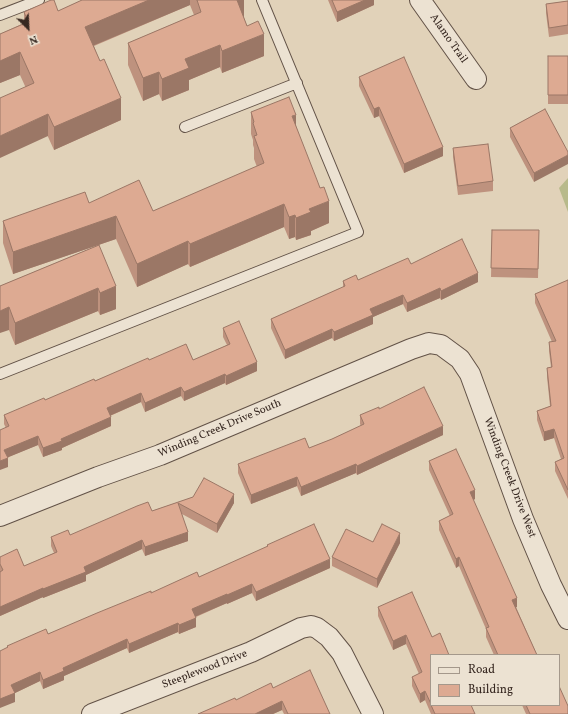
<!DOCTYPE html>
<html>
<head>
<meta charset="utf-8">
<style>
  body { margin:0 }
  #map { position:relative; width:568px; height:714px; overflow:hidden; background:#e1d2b9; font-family:Vollkorn,serif }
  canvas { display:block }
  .legend { position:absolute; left:430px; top:654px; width:130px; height:52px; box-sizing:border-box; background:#ece2d2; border:1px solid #a4988b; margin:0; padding:5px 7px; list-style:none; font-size:12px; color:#372821 }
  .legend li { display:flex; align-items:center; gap:8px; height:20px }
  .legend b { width:20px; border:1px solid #a4988b }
  .north { position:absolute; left:8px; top:8px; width:40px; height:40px; -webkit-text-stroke:3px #ece2d2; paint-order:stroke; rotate:156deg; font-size:11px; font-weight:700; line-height:16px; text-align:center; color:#372821 }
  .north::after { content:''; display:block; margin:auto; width:14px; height:18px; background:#372821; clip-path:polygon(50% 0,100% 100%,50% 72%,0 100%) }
</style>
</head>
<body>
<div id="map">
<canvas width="568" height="714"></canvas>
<ul class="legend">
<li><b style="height:5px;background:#ece2d2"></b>Road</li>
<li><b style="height:11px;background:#ddaa92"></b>Building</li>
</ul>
<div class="north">N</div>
</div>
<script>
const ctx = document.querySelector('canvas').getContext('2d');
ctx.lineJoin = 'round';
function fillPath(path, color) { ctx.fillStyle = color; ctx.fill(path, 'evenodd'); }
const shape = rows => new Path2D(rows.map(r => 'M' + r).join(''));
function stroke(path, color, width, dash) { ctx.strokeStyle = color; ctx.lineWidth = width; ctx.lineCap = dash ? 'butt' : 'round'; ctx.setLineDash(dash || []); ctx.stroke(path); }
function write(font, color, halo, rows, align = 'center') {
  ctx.font = font + ' Vollkorn,serif'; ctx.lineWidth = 4; ctx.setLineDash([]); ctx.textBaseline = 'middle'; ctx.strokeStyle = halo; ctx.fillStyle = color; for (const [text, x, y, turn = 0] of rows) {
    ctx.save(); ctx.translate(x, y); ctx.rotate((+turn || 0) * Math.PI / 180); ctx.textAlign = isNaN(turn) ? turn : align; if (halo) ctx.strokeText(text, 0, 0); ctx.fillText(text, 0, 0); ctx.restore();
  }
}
fillPath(shape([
  [568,178,568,212,559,188]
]), '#b8ba8b');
const service = shape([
  [0,15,39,0],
  [185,127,297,83],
  [0,374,358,232,262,0]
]);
const minor = shape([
  [420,0,476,79],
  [0,516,98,477,160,455,411,349,429,343,441,345,460,359,470,374,523,519,551,585,568,619],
  [92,714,251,652,301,628,311,626,317,628,329,637,342,653,373,714]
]);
stroke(service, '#625247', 12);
stroke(minor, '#625247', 22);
stroke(service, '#ece2d2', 10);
stroke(minor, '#ece2d2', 20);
fillPath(shape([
  [82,0,244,0,244,18,247,26,264,56,222,73,220,67,189,80,189,90,162,101,159,94,143,101,128,65,128,43,194,15,190,5,94,46,121,120,54,150,20,75,0,83,0,34,24,23,24,12,58,11],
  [328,0,374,0,374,5,337,22],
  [568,1,568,34,549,37,546,13,546,4],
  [548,56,568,56,568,104,548,104],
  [359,77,443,156,404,173,379,116,374,118,359,86],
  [545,109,534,182,510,137,510,128],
  [251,112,296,126,329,223,311,231,311,235,296,240,295,237,289,239,284,227,190,267,188,264,137,287,116,239,13,274,3,243,3,221,89,203,153,211,257,167,254,159,254,148,253,145,253,140,251,134],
  [453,148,493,181,493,191,458,195,453,157],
  [492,230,539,230,538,278,491,277],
  [99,245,116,309,100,315,98,311,15,345,9,330,0,286],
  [411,264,478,282,441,300,440,298,407,312,403,304,373,317,373,324,334,341,332,338,285,359,271,328,271,319,343,287,343,281,358,280],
  [568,280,568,499,555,471,555,462,561,459,554,438,544,441,537,420,537,411,550,406,547,377,547,368,551,367,549,351,549,342,552,342,535,303,535,294],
  [223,328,257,371,226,385,225,383,184,401,181,396,145,412,141,402,110,416,111,426,62,448,62,450,43,457,38,445,8,457,8,467,6,428,4,424,4,415,45,400,149,360,193,360,227,345,223,337],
  [379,409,443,435,357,475,356,473,301,496,297,486,251,504,238,473,238,464,309,448,332,439,361,426,360,424,360,415],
  [429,461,475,499,473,500,517,607,516,607,537,655,494,655,486,637,486,629,459,566,456,568,439,530,439,521,450,516,429,470],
  [193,497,234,503,217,533,182,514,188,541,145,556,142,549,86,575,86,581,43,598,43,597,0,616,0,557,24,566,54,553,51,546,51,537,70,535,152,511],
  [373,542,400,543,377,588,332,566,332,557],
  [267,545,330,568,256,601,252,593,227,604,227,603,196,617,196,627,179,634,178,632,129,653,127,648,64,676,64,680,43,689,40,681,15,693,15,702,7,646,48,634,151,593,199,577,267,547],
  [378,607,432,637,475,714,431,714,425,700,420,703,412,686,412,677,419,674,406,644,393,650,378,616],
  [273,688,330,714,284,714,282,710,273,714,198,714],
  [522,705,559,705,568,714,526,714]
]), '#be927e');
fillPath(shape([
  [149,0,190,0,190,5,85,49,85,27],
  [236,0,244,0,244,18],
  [365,0,374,0,374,5,337,22,337,12],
  [264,34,264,56,222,73,222,51],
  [220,45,220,67,189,80,189,90,162,101,162,79,185,59],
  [20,52,20,75,0,83,0,61],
  [159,72,159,94,143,101,143,78],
  [121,98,121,120,54,150,54,127],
  [379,107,379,116,374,118,374,109],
  [48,114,48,136,0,158,0,136],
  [296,115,296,137,292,116],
  [443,147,443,156,404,173,404,164],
  [568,155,568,164,534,182,534,173],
  [329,201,329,223,311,231,311,235,296,240,296,218,309,209],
  [284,204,284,227,190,267,190,244],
  [295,215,295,237,289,239,289,217],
  [116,216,116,239,13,274,13,252],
  [188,241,188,264,137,287,137,264],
  [478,273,478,282,441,300,441,291],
  [116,286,116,309,100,315,100,293],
  [98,288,98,311,15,345,15,323],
  [440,288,440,298,407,312,407,303],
  [403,295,403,304,373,317,373,324,334,341,334,332,370,309],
  [9,307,9,330,0,333,0,311],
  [332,329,332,338,285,359,285,350],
  [257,362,257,371,226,385,226,376],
  [225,374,225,383,184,401,184,392],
  [181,387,181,396,145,412,145,403],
  [141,393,141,402,107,417,107,408],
  [111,417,111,426,62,448,62,450,43,457,43,448,61,439],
  [443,426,443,435,357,475,357,466],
  [554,429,554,438,544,441,544,432],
  [38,436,38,445,4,459,4,450],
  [8,458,8,467,0,470,0,461],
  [356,464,356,473,301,496,301,487],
  [297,477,297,486,251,504,251,495],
  [475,490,475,499,470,502,470,492],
  [234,494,234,503,217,533,217,524],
  [188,532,188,541,145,556,145,547],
  [400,533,400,543,377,588,377,579],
  [142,540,142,549,86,575,86,581,43,598,43,589,84,567],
  [459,557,459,566,456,568,456,559],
  [330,559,330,568,256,601,256,592],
  [252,584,252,593,227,604,227,595],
  [43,588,43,597,0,616,0,607],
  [227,594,227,603,192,618,192,609],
  [517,598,517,607,512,609,512,600],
  [196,618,196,627,179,634,179,625],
  [178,623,178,632,129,653,129,644],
  [406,635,406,644,393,650,393,641],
  [127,639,127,648,64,676,64,680,43,689,43,680,63,668],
  [40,672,40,681,15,693,15,702,0,708,0,699,11,685],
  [425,691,425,700,420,703,420,694],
  [282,701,282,710,273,714,255,714]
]), '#9b7766');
const building = shape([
  [51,0,54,0,58,11,82,0,149,0,85,27,100,61,104,59,121,98,54,127,48,114,0,136,0,98,34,83,20,52,0,61,0,34,28,22,24,12,51,0],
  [197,0,237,0,247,26,258,21,264,34,222,51,220,45,185,59,189,68,162,79,159,72,143,78,128,43,201,12,197,0],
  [332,0,365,0,337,12,332,0],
  [568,1,568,25,549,28,546,4,568,1],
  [548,56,568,56,568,95,548,95,548,56],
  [404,57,443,147,404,164,379,107,374,109,359,77,404,57],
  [289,97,296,115,292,116,317,180,320,188,324,187,329,201,309,209,311,212,296,218,295,215,289,217,284,204,190,244,188,241,137,264,116,216,13,252,3,221,85,192,89,203,139,180,153,211,264,163,254,136,257,135,253,123,254,122,251,112,289,97],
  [545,109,568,152,568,155,534,173,510,128,545,109],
  [488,144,493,181,458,186,453,148,488,144],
  [492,230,539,230,538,269,491,268,492,230],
  [462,239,478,273,441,291,440,288,407,303,403,295,370,309,373,315,334,332,332,329,285,350,271,319,345,286,343,281,356,275,358,280,408,258,411,264,462,239],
  [99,245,116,286,100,293,98,288,15,323,9,307,0,311,0,286,99,245],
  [568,280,568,490,555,462,564,458,554,429,544,432,537,411,551,406,547,368,552,367,549,342,556,341,535,294,568,280],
  [239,321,257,362,226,376,225,374,184,392,181,387,145,403,141,393,107,408,111,417,61,439,62,441,43,448,38,436,4,450,8,458,0,461,0,430,9,426,4,415,44,398,45,400,94,379,95,381,148,358,149,360,186,344,193,360,230,344,223,328,239,321],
  [424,387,443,426,357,466,356,464,301,487,297,477,251,495,238,464,305,438,309,448,332,439,364,424,360,415,379,407,379,409,424,387],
  [456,449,475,490,470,492,517,598,512,600,537,655,498,655,486,628,489,627,459,557,456,559,439,521,453,514,429,461,456,449],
  [204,478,234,494,217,524,178,503,188,532,145,547,142,540,84,567,86,572,43,589,43,588,0,607,0,572,3,570,0,564,0,557,17,549,24,566,57,552,51,537,68,530,70,535,137,506,148,502,152,511,193,497,204,478],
  [314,524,330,559,256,592,252,584,227,595,227,594,192,609,196,618,179,625,178,623,129,644,127,639,63,668,64,671,43,680,40,672,11,685,15,693,0,699,0,651,8,647,7,646,46,629,48,634,97,613,151,591,151,593,197,572,199,577,268,546,267,545,314,524],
  [382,524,400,533,377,579,332,557,346,529,373,542,382,524],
  [412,592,432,637,440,633,449,655,431,655,431,704,425,691,420,694,412,677,422,672,406,635,393,641,378,607,412,592],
  [310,670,330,714,288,714,282,701,255,714,198,714,235,698,236,700,271,683,273,688,310,670],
  [559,686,568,706,568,714,530,714,526,705,559,705,559,686],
  [431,705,471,705,475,714,435,714,431,705]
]);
fillPath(building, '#ddaa92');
stroke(building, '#9b7766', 1);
write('11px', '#372821', '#ece2d2', [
  ["Alamo Trail",448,39,55],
  ["Winding Creek Drive South",220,429,-23],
  ["Winding Creek Drive West",509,478,69],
  ["Steeplewood Drive",205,670,-21]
]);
</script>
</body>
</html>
